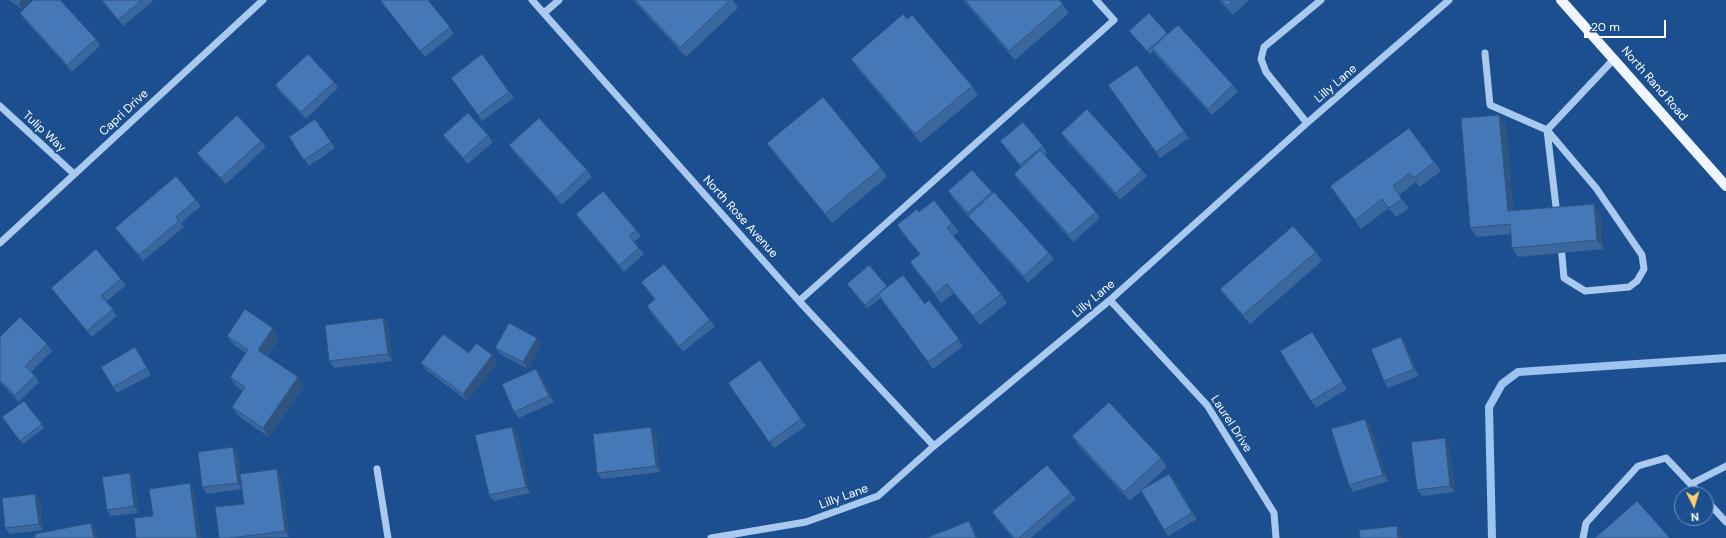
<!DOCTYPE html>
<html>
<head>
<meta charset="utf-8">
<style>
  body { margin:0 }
  #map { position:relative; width:1726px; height:538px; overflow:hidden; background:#1b4f8f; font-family:"DM Sans",sans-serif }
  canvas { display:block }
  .north { position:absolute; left:1674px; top:486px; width:40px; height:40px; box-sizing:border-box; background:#1b4f8f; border:1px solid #7695bc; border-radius:50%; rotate:175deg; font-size:11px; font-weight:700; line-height:16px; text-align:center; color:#fff }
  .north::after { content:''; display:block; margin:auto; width:14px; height:18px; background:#ffd166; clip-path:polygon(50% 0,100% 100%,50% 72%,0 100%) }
  .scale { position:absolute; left:1584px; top:20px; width:82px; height:18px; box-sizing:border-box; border:2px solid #fff; border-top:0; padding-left:5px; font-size:12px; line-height:14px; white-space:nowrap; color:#fff; -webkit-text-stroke:3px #1b4f8f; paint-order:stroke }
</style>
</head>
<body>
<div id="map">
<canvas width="1726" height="538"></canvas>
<div class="north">N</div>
<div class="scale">20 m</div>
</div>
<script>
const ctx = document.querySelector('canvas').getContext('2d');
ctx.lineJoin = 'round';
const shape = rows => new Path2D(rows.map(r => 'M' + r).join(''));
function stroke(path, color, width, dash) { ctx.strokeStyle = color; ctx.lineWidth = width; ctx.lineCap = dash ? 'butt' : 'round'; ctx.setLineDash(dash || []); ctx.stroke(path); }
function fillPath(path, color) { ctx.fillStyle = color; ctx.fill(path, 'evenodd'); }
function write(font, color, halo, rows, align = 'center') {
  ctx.font = font + ' "DM Sans",sans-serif'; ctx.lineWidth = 4; ctx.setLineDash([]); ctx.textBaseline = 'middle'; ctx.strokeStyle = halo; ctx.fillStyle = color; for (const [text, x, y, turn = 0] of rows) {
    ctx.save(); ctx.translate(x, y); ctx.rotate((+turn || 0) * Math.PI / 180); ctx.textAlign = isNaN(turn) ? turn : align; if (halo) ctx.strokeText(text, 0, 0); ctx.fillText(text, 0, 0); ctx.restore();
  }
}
stroke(shape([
  [1492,538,1489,407,1502,384,1518,372,1726,358]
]), '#9cc4f0', 8);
stroke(shape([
  [532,0,799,301,934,446],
  [544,13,559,0],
  [1485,53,1490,105,1547,130,1596,188,1642,255,1644,269,1637,281,1629,287,1585,291,1564,278,1561,245],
  [0,106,74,174],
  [1307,123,1266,72,1261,59,1264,47,1321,0],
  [1547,130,1557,215],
  [1547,130,1614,59],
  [0,243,263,0],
  [1110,300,1207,405,1274,513,1276,538],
  [799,301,1114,20,1096,0],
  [377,469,388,538],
  [1691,484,1726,466],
  [1706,500,1726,522],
  [711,538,806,522,878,496,934,446,1110,300,1307,123,1449,0],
  [1583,538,1586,523,1638,466,1666,458,1700,494]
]), '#a9c9ee', 7);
stroke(shape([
  [1561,0,1726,186]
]), '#f0f6ff', 10);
fillPath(shape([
  [9,0,30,0,25,8,96,39,100,46,72,72,24,19,20,13,23,10],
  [101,0,154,0,123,26],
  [380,0,428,0,454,34,425,57],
  [633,0,733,0,738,8,686,57],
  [963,0,1059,0,1069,13,1015,60],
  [1219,0,1249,0,1233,15],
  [1149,13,1168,34,1233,85,1238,92,1212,115,1156,55,1154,51,1150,54,1129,31],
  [907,19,972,86,978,95,921,143,857,68,851,59],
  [482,54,514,98,482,121,451,78],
  [1137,65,1189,138,1160,158,1108,85],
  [334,82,338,88,306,119,280,92,275,85],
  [315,119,335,148,309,166,289,137],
  [1506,124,1513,210,1600,213,1603,249,1518,257,1512,248,1511,234,1477,237,1470,228],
  [1409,128,1441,171,1420,187,1416,182,1399,195,1409,208,1396,217,1389,208,1361,229,1336,195],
  [1061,133,1142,170,1147,176,1120,200,1065,139],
  [443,135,488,135,493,142,468,164,448,142],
  [261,141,266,147,226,184,202,160,197,153],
  [1000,141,1043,146,1047,153,1045,155,1096,212,1100,218,1073,242,1018,180,1014,174,1021,167],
  [767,143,881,168,887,177,832,223,773,152],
  [509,145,587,170,592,177,562,205,513,151],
  [972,170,993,193,1049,253,1054,259,1028,283,973,222,968,216,952,197,948,191],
  [196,200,201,206,181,223,184,227,143,261,120,234,115,228],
  [919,212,952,223,959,232,953,236,1001,294,1007,303,980,325,954,293,941,303,916,271,910,262,920,254,903,234,897,225],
  [576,214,636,230,641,236,634,242,644,254,624,272,580,220],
  [1316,252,1322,261,1250,324,1227,298,1220,289],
  [121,279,126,285,106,302,117,316,92,337,56,294,51,288],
  [641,282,710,320,715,326,683,352,651,313,647,306,655,300],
  [847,284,888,287,925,304,929,300,963,346,933,369,880,298,867,309],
  [383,318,388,324,392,361,334,368,329,361],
  [227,336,279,337,267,356,298,377,304,386,269,437,238,416,232,407,243,391,236,386,230,377,246,353,234,345],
  [0,337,47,344,52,351,31,372,35,376,39,382,19,402,0,382],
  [1316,339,1347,389,1316,408,1311,401],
  [541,344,528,369,500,354,495,348],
  [1406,344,1419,376,1388,388,1384,381],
  [135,347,151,375,117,393,113,387],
  [469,353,492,355,497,362,468,401,426,370,421,363],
  [760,360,806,426,774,448,728,383],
  [541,375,554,402,519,418,514,412],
  [24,401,44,428,23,444,2,417],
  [1365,419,1370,425,1388,481,1353,492,1349,485],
  [512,427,517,433,530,493,494,501,489,495],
  [651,427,656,434,660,472,602,479,597,473],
  [1072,436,1161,458,1167,467,1143,489,1174,480,1197,519,1168,536,1164,530,1141,491,1130,501,1078,445],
  [1449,445,1455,492,1422,496,1417,490],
  [233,447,238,454,240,474,281,476,289,537,219,538,244,504,242,489,207,494,202,487],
  [134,479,138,513,111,516,107,510],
  [1071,493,1076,499,1031,538,1013,538,996,518,992,512],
  [40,500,43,530,10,534,5,528]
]), '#3a679d');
fillPath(shape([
  [21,0,30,0,23,10,19,4],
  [1499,115,1506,124,1514,220,1508,211],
  [1594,204,1600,213,1603,249,1597,240],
  [383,318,388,324,392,361,388,354],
  [273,328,279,337,264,359,258,350],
  [1312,332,1316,339,1347,389,1343,382],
  [1401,337,1406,344,1419,376,1414,369],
  [537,338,541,344,528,369,523,362],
  [492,355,497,362,468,401,463,394],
  [536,369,541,375,554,402,549,396],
  [298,377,304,386,269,437,263,428],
  [1365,419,1370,425,1388,481,1383,475],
  [512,427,517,433,530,493,526,487],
  [651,427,656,434,660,472,656,466],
  [1445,438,1449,445,1455,492,1450,486],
  [233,447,238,454,242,489,238,483],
  [277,469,281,476,289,537,285,531],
  [130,473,134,479,138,513,134,506],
  [1169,474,1174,480,1197,519,1192,513],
  [190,483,194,490,201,538,197,538],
  [35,494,40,500,43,530,39,524],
  [969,521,974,528,978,538,976,538],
  [91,523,96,529,97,538,94,538],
  [1397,526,1401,533,1402,538,1398,538]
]), '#305480');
const building = shape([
  [14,0,21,0,19,4,14,0],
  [33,0,60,0,96,39,67,65,20,13,33,0],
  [102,0,142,0,118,20,102,0],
  [380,0,428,0,450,27,420,51,380,0],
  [635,0,730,0,680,48,635,0],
  [965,0,1059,0,1063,4,1009,51,965,0],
  [1221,0,1233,0,1227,6,1221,0],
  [1149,13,1167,33,1147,51,1129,31,1149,13],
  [903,14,907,19,912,15,972,86,915,134,851,59,903,14],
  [1178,25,1233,85,1208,109,1152,48,1178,25],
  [308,54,334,82,301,112,275,85,308,54],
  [482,54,509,92,478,115,451,78,482,54],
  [1137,65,1184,131,1156,152,1108,85,1137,65],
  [823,97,881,168,825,214,767,143,823,97],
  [1087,109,1142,170,1116,193,1061,133,1087,109],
  [468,113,488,135,463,158,443,135,468,113],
  [237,115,261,141,221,178,197,153,237,115],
  [1499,115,1508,211,1594,204,1597,240,1512,248,1510,224,1470,228,1461,118,1499,115],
  [539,118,587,170,557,198,509,145,539,118],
  [315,119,331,142,304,160,289,137,315,119],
  [1023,122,1043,146,1020,165,1000,141,1023,122],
  [1409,128,1434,162,1414,178,1410,173,1393,186,1402,199,1389,208,1382,199,1355,220,1330,186,1409,128],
  [1040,150,1096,212,1069,235,1014,174,1040,150],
  [972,170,992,192,968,213,948,191,972,170],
  [176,176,196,200,176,217,179,221,139,255,115,228,176,176],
  [603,191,636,230,629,236,639,248,619,265,576,214,603,191],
  [994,192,1049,253,1024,276,968,216,994,192],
  [934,200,952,223,947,228,1001,294,973,316,947,284,935,294,910,262,920,254,897,225,917,209,919,212,934,200],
  [1293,226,1316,252,1243,315,1220,289,1293,226],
  [96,249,121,279,101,296,113,309,87,331,51,288,96,249],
  [664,264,710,320,679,346,647,306,655,299,641,282,664,264],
  [869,265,887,286,865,305,847,284,869,265],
  [903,275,925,304,929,300,959,339,928,362,878,294,903,275],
  [245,309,273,328,258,350,298,377,263,428,232,407,245,387,230,377,248,350,227,336,245,309],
  [20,317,47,344,25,366,35,376,15,395,0,380,0,337,20,317],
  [383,318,388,354,329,361,325,325,383,318],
  [509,323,537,338,523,362,495,348,509,323],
  [1312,332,1343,382,1311,401,1280,351,1312,332],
  [443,334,469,353,476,343,492,355,463,394,421,363,443,334],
  [1401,337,1414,369,1384,381,1371,349,1401,337],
  [135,347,147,368,113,387,101,367,135,347],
  [760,360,801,419,769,442,728,383,760,360],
  [536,369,549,396,514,412,502,384,536,369],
  [24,401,42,424,20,441,2,417,24,401],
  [1109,402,1161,458,1124,492,1072,436,1109,402],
  [1365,419,1383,475,1349,485,1331,429,1365,419],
  [512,427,526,487,489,495,475,435,512,427],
  [651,427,656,466,597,473,593,434,651,427],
  [1445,438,1450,486,1417,490,1411,442,1445,438],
  [233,447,238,483,202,487,198,452,233,447],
  [1047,465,1071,493,1019,538,1014,538,992,512,1047,465],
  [277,469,285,531,230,538,219,538,215,507,244,504,240,474,277,469],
  [130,473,134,506,107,510,102,477,130,473],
  [1169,474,1192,513,1164,530,1141,490,1169,474],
  [190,483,197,538,136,538,134,518,153,516,149,489,190,483],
  [35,494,39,524,5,528,2,498,35,494],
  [1637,501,1670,538,1595,538,1637,501],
  [969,521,976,538,926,538,969,521],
  [91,523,94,538,35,538,35,534,91,523],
  [1397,526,1398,538,1360,538,1359,530,1397,526]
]);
fillPath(building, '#4478b7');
stroke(building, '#305480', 1);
write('12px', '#fff', '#1b4f8f', [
  ["Lilly Lane",1336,84,-41],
  ["North Rand Road",1654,84,49],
  ["Capri Drive",124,113,-43],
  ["Tulip Way",44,132,43],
  ["North Rose Avenue",740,217,48],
  ["Lilly Lane",1094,299,-40],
  ["Laurel Drive",1231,424,57],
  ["Lilly Lane",844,497,-20]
]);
</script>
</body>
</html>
